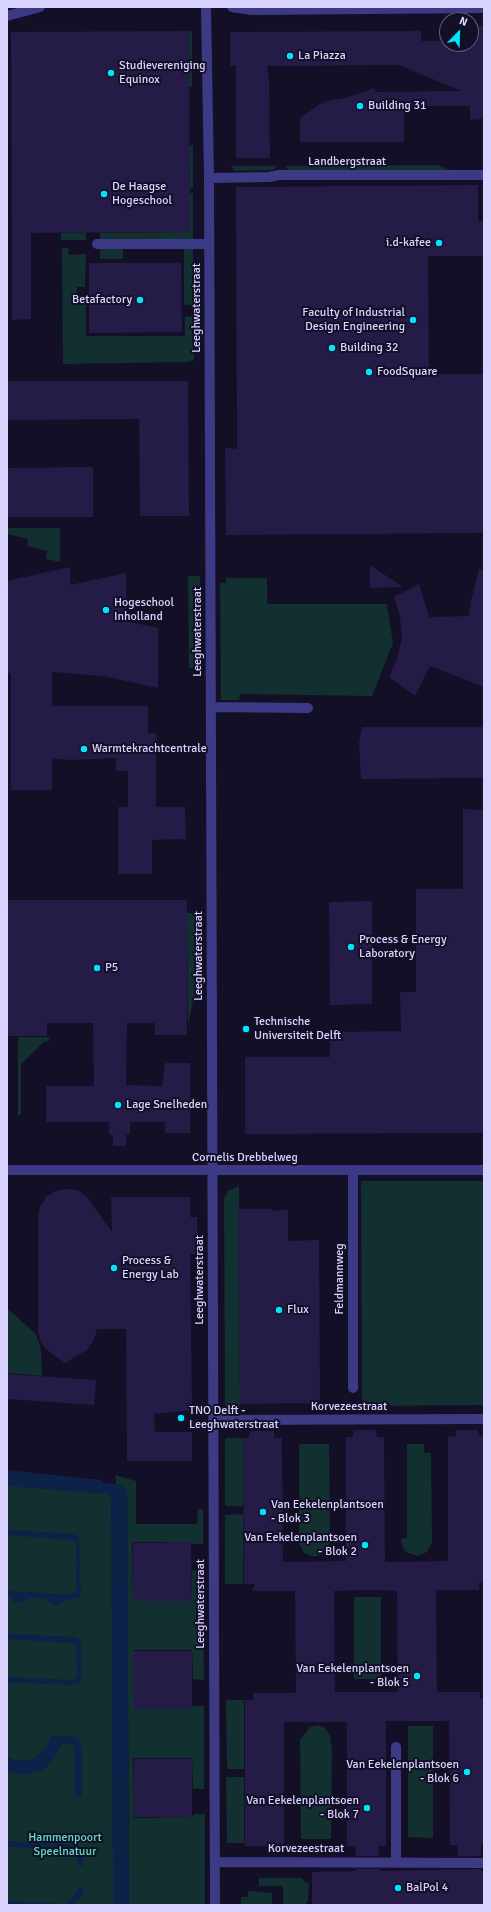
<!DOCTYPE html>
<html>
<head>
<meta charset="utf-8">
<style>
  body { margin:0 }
  #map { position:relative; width:491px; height:1912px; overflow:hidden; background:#130f26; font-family:Signika,sans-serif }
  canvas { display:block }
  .frame { position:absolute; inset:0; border:8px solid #d9d4ff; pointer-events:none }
  .north { position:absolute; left:439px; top:12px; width:40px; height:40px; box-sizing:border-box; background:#130f26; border:1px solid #625e7d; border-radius:50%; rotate:23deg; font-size:11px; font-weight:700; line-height:16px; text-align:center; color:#d9d4ff }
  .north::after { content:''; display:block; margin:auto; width:14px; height:18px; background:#00e5ff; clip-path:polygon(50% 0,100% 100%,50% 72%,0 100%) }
</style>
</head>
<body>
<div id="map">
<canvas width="491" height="1912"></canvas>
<div class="frame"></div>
<div class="north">N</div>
</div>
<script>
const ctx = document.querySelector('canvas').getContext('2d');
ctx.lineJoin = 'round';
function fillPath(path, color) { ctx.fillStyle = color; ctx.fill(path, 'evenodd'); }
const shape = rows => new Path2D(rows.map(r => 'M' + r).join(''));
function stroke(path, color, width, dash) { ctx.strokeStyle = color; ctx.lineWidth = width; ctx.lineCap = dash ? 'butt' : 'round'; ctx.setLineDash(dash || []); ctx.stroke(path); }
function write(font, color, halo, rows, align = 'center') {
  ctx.font = font + ' Signika,sans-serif'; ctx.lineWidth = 4; ctx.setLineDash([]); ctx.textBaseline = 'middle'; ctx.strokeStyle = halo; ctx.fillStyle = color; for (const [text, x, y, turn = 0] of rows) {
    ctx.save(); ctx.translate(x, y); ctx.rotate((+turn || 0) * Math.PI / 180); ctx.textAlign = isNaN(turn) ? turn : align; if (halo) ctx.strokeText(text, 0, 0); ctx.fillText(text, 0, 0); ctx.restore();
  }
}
fillPath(shape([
  [189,31,192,31,192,87,189,87],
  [193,145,193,188,190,189,189,146],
  [439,165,449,170,289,170,285,166],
  [231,166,277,166,273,170,235,171],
  [190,193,193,193,193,240,100,239,100,233,189,232],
  [61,233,86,233,86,240,61,240],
  [62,248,68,248,69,255,86,254,85,287,77,287,76,300,86,300,86,336,185,336,185,317,193,316,194,360,188,362,63,364],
  [100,248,123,248,123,259,100,259],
  [184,248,193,248,193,305,184,305],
  [7,528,60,528,60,562,46,559,47,551,27,546,28,539,7,534],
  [188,576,200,576,199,668,189,668],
  [226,578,267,578,267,604,387,604,393,643,372,696,240,694,239,700,221,700,220,583,226,583],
  [187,913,200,913,200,982,197,982,188,1025],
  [18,1037,49,1037,49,1041,44,1042,21,1064,21,1114,18,1116],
  [361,1181,484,1181,484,1405,362,1406],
  [239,1186,240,1408,225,1408,224,1199,228,1191],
  [7,1310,9,1310,36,1334,41,1350,42,1376,7,1373],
  [225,1438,243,1438,243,1506,225,1506],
  [299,1444,329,1444,330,1543,324,1553,314,1557,304,1553,299,1543],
  [407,1444,424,1444,424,1453,431,1453,432,1542,427,1552,417,1556,406,1552,403,1548,401,1539,407,1538],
  [115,1475,136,1481,136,1524,197,1524,198,1509,203,1509,203,1544,192,1544,192,1542,132,1542,133,1601,192,1601,192,1570,203,1571,204,1680,193,1679,192,1650,133,1650,133,1709,192,1709,192,1706,204,1706,204,1789,193,1789,192,1758,133,1758,134,1818,193,1817,193,1814,205,1814,205,1905,129,1905,127,1490,116,1484],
  [7,1478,119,1491,124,1905,7,1905],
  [243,1514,243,1584,225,1584,225,1515],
  [354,1597,381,1597,381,1679,354,1679],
  [226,1700,244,1700,244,1769,227,1769],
  [318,1725,325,1728,330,1735,332,1750,331,1839,301,1839,300,1740,310,1727],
  [408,1726,433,1726,433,1838,408,1837],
  [226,1777,244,1777,244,1843,227,1843],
  [259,1878,303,1878,303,1881,309,1883,308,1902,306,1902,306,1905,283,1904,283,1886,259,1886],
  [248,1891,272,1893,272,1905,241,1905,241,1897,248,1897]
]), '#12302f');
fillPath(shape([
  [7,1470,101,1480,104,1483,116,1484,127,1490,129,1905,113,1905,111,1497,107,1494,7,1486],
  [7,1530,72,1534,79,1537,81,1596,76,1599,67,1599,57,1606,40,1598,31,1598,18,1603,14,1602,11,1598,7,1597,7,1591,70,1594,76,1590,76,1544,73,1540,7,1535],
  [7,1634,76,1637,79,1639,81,1642,81,1682,71,1685,7,1682,7,1677,73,1680,77,1675,76,1646,74,1643,7,1639],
  [51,1736,77,1737,80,1741,82,1746,82,1796,75,1795,74,1745,62,1743,54,1759,43,1770,28,1775,7,1772,7,1757,15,1760,23,1761,35,1758,46,1748],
  [7,1841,78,1845,83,1851,83,1866,78,1866,77,1854,74,1850,7,1847],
  [79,1887,82,1888,84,1891,74,1904,82,1905,7,1905,7,1901,67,1904]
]), '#0c2248');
fillPath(shape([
  [471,26,484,26,484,119,470,120,470,106,404,106,404,142,300,142,300,118,320,104,327,101,345,98,375,88,375,92,461,91,399,65,267,66,269,79,270,158,236,158,236,65,230,66,230,32,421,31,421,41,447,41,447,44,471,44],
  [189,31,190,232,31,233,31,319,12,320,11,32],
  [478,185,478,221,484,221,484,256,428,256,429,374,484,374,484,533,226,535,225,448,237,449,236,187],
  [89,263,181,263,182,332,89,333],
  [7,381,188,381,189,516,140,516,139,419,7,420],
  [93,467,93,517,7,517,7,468],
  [370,565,403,587,370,588],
  [70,567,70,585,126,573,126,621,158,628,158,688,103,676,52,672,52,706,148,706,148,733,156,733,156,807,185,807,186,839,152,840,152,874,118,874,118,807,128,807,128,771,116,771,116,758,70,760,52,758,52,790,11,790,11,673,7,673,7,581],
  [479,569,484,570,484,687,430,666,415,696,389,677,397,659,402,638,400,616,394,597,419,584,429,617,469,616,471,601],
  [362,727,484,727,484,778,361,779,359,743],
  [463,809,484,810,484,1133,245,1134,245,1057,330,1057,330,1032,401,1031,400,992,416,992,416,889,463,889],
  [7,900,187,900,187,1035,155,1035,155,1023,127,1023,126,1085,162,1086,165,1063,190,1063,190,1133,165,1133,165,1122,130,1122,130,1134,126,1135,126,1146,113,1146,113,1135,109,1134,109,1122,46,1122,46,1086,94,1086,93,1023,47,1023,47,1036,7,1036],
  [372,901,372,1004,330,1005,329,902],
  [64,1189,78,1190,88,1198,112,1232,111,1197,190,1197,190,1217,197,1217,197,1254,190,1254,192,1410,154,1414,155,1432,192,1432,192,1461,127,1461,126,1329,97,1329,94,1340,87,1350,65,1363,48,1351,41,1343,38,1332,38,1215,40,1207,46,1197,55,1191],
  [238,1209,272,1209,272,1211,288,1209,288,1241,319,1240,320,1403,240,1404],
  [7,1374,96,1380,94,1405,7,1399],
  [353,1430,376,1430,377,1437,384,1437,385,1562,448,1561,448,1437,456,1436,456,1430,478,1430,479,1436,484,1436,484,1583,479,1583,479,1590,436,1590,437,1692,480,1692,480,1699,484,1698,484,1845,481,1845,481,1856,458,1856,458,1845,450,1845,449,1721,386,1721,386,1846,378,1846,379,1856,356,1856,355,1846,347,1846,347,1722,284,1722,284,1846,245,1846,245,1700,253,1700,253,1693,296,1693,295,1591,252,1591,255,1584,244,1584,243,1438,248,1438,251,1431,274,1431,274,1438,282,1438,283,1562,346,1561,346,1437,353,1437],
  [372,1590,397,1591,398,1692,335,1692,334,1591],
  [191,1542,192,1601,133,1601,133,1543],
  [133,1651,192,1651,192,1709,133,1709],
  [134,1759,192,1759,192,1817,134,1817],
  [356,1869,379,1869,379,1871,481,1869,481,1871,484,1871,484,1905,312,1905,312,1872,356,1871]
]), '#241b47');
stroke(shape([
  [97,244,209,244]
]), '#3d3a85', 10);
stroke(shape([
  [206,7,209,178,215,1905],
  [209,178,269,177,279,175,484,175],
  [211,707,308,708],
  [7,1170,484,1170],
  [353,1170,353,1388],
  [214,1420,484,1419],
  [215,1862,484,1863],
  [396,1863,396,1747]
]), '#3d3a85', 10);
stroke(shape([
  [232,7,252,10,484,8],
  [7,16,40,7]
]), '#3d3a85', 10);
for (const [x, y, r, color] of [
  [290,56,4,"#00e5ff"],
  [111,73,4,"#00e5ff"],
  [360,106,4,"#00e5ff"],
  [104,194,4,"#00e5ff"],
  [439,243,4,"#00e5ff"],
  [140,300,4,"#00e5ff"],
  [413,320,4,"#00e5ff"],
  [332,348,4,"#00e5ff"],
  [369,372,4,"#00e5ff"],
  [106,610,4,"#00e5ff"],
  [84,749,4,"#00e5ff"],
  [351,947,4,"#00e5ff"],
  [97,968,4,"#00e5ff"],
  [246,1029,4,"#00e5ff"],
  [118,1105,4,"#00e5ff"],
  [114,1268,4,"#00e5ff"],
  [279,1310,4,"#00e5ff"],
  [181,1418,4,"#00e5ff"],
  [263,1512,4,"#00e5ff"],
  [365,1545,4,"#00e5ff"],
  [417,1676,4,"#00e5ff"],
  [467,1772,4,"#00e5ff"],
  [367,1808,4,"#00e5ff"],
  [398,1888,4,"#00e5ff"]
]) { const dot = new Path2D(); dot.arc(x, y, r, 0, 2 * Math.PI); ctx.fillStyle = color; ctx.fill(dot); stroke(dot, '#130f26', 1.5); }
write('12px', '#d9d4ff', '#130f26', [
  ["La Piazza",298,56],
  ["Studievereniging",119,66],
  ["Equinox",119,80],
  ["Building 31",368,106],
  ["De Haagse",112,187],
  ["Hogeschool",112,201],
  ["i.d-kafee",431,243,"right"],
  ["Betafactory",132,300,"right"],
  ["Faculty of Industrial",405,313,"right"],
  ["Design Engineering",405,327,"right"],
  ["Building 32",340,348],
  ["FoodSquare",377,372],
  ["Hogeschool",114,603],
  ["Inholland",114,617],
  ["Warmtekrachtcentrale",92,749],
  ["Process & Energy",359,940],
  ["Laboratory",359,954],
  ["P5",105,968],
  ["Technische",254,1022],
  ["Universiteit Delft",254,1036],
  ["Lage Snelheden",126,1105],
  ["Process &",122,1261],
  ["Energy Lab",122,1275],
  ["Flux",287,1310],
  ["TNO Delft -",189,1411],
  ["Leeghwaterstraat",189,1425],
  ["Van Eekelenplantsoen",271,1505],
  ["- Blok 3",271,1519],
  ["Van Eekelenplantsoen",357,1538,"right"],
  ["- Blok 2",357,1552,"right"],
  ["Van Eekelenplantsoen",409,1669,"right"],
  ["- Blok 5",409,1683,"right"],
  ["Van Eekelenplantsoen",459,1765,"right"],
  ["- Blok 6",459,1779,"right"],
  ["Van Eekelenplantsoen",359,1801,"right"],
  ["- Blok 7",359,1815,"right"],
  ["BalPol 4",406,1888]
], 'left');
write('12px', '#d9d4ff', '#130f26', [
  ["Landbergstraat",347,162],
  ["Leeghwaterstraat",197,308,-90],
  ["Leeghwaterstraat",198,632,-90],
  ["Leeghwaterstraat",199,956,-90],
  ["Cornelis Drebbelweg",245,1158],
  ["Feldmannweg",340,1279,-90],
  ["Leeghwaterstraat",200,1280,-90],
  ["Korvezeestraat",349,1407],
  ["Leeghwaterstraat",201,1604,-90],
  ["Korvezeestraat",306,1849]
]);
write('12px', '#5fe0c0', '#130f26', [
  ["Hammenpoort",65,1838],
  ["Speelnatuur",65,1852]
]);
</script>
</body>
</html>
